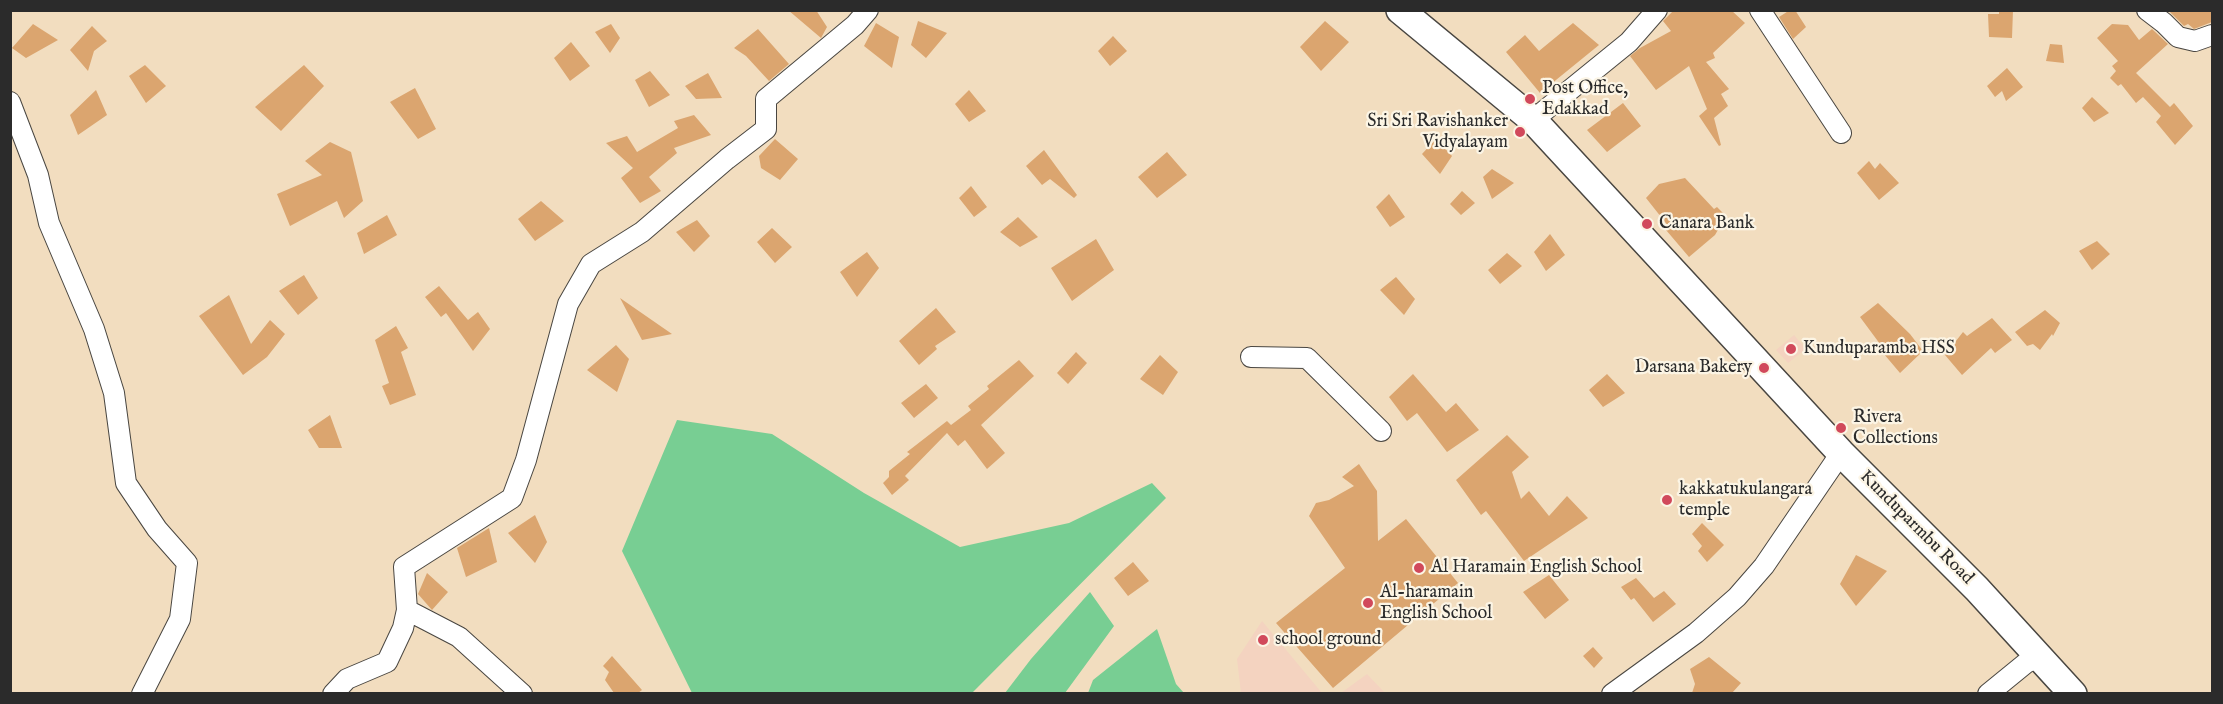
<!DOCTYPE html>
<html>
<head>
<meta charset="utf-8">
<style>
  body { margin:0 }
  #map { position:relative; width:2223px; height:704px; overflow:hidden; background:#f2ddbf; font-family:"IM FELL English",serif }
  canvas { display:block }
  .frame { position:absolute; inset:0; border:12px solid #2b2b2b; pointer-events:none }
</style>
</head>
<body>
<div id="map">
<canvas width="2223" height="704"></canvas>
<div class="frame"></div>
</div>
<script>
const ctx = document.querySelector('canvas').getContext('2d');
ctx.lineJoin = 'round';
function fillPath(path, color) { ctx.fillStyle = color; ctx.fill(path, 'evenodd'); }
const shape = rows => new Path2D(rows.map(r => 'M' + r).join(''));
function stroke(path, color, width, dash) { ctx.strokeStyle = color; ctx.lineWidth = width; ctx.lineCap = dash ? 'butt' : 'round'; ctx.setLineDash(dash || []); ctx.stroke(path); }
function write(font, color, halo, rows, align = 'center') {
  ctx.font = font + ' "IM FELL English",serif'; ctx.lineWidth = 4.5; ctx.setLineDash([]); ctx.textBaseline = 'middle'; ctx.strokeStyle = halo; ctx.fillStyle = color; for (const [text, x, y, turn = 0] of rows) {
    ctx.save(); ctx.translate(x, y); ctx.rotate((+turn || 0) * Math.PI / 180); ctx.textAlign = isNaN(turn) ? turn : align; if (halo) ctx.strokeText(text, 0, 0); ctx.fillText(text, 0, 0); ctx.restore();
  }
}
fillPath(shape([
  [1794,335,1806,349,1788,363,1776,350],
  [1262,621,1322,693,1241,693,1237,659],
  [1367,674,1385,693,1341,693]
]), '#f4d3c0');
fillPath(shape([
  [677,420,772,434,864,493,960,547,1069,523,1152,483,1166,498,972,693,692,693,622,551],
  [1090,592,1114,626,1065,693,1005,693,1031,659],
  [1157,629,1176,684,1184,693,1088,693,1093,680]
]), '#78ce93');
fillPath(shape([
  [788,10,816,10,827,27,821,38],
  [1674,10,1731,10,1745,23,1713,53,1715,58,1706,62,1729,89,1721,94,1728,106,1714,118,1721,145,1719,146,1699,116,1707,109,1689,66,1656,90,1630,56,1640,48,1671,31,1663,21],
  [1790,10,1795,10,1806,27,1793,39,1779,17],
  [1999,10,2013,10,2012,38,1989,37,1988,14,1999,14],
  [2171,10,2212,10,2212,22,2194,29,2188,24,2184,26,2170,12],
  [918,21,947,33,926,58,911,45],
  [1325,21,1349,42,1321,71,1300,47],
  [876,23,899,37,892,68,864,46],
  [1573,23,1599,45,1540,93,1506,52,1525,35,1539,51],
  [33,24,58,40,26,58,12,48],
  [611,24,620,38,610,53,595,32],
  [2112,24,2128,25,2139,40,2152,29,2168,44,2136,73,2170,107,2174,103,2193,126,2175,145,2156,122,2161,116,2143,97,2136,103,2121,84,2118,86,2110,78,2116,71,2112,66,2118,61,2097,38],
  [92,26,107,41,94,51,88,71,70,50],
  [758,29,789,64,769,81,746,56,734,48],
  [1113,36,1127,51,1110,66,1098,51],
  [571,42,590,66,570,81,554,58],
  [2050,44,2062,45,2064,63,2046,61],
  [145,65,166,86,146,103,129,76],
  [304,65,324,86,281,131,255,107],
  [2007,68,2023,87,2006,101,2002,91,1995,97,1987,86],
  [650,71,670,95,649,107,635,80],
  [708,73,722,98,696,99,685,86],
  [415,88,436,129,418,139,390,102],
  [96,90,107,115,78,135,70,115],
  [969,90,986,111,969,122,955,104],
  [2092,97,2109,113,2094,122,2082,108],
  [1623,103,1641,126,1607,152,1587,130],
  [694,115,711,135,674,148,677,153,649,177,661,191,640,203,621,178,633,168,606,143,627,136,637,152,678,128,674,121],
  [775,139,798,159,780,180,761,168,759,156],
  [1436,139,1452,156,1440,174,1422,154],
  [330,142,351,152,363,201,344,218,337,201,290,226,277,194,322,175,305,161],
  [1044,150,1077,195,1074,198,1050,179,1042,185,1026,166],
  [1167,152,1187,175,1157,198,1138,177],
  [1869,161,1875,169,1880,163,1899,183,1879,200,1857,173],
  [1492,169,1514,183,1492,199,1483,177],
  [1685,178,1714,209,1717,207,1726,216,1715,235,1689,257,1666,230,1669,227,1646,198,1659,184],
  [971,186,987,207,974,217,959,198],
  [1462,191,1475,203,1461,215,1450,204],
  [1389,194,1405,217,1390,227,1376,207],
  [541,201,564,221,535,241,518,219],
  [387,215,397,235,364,254,357,233],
  [1018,217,1038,237,1020,247,1000,232],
  [697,220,710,236,694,252,676,232],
  [772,228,792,247,775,263,757,242],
  [1550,234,1565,255,1546,271,1534,252],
  [1096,239,1114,270,1072,301,1051,268],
  [2097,241,2110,254,2092,270,2079,251],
  [867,252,879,268,857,297,840,272],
  [1507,253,1522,266,1500,284,1488,270],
  [304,275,318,298,298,315,279,291],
  [1396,277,1415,299,1404,315,1380,290],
  [439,286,468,320,478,312,490,329,473,351,446,313,441,317,425,297],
  [229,295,251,344,270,320,285,334,267,357,243,375,199,316],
  [620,298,672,334,642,340],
  [1878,303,1910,334,1923,351,1900,373,1878,347,1880,344,1860,317],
  [936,308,956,332,935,346,937,349,919,365,899,341],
  [2045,310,2060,323,2053,336,2052,334,2040,350,2033,344,2027,346,2015,332],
  [1992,318,2012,340,1995,353,1991,348,1962,375,1945,355,1963,332,1967,336],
  [396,326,408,348,401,352,416,395,390,405,382,386,389,383,375,340],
  [616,345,629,359,617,392,587,370],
  [1076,352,1087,363,1068,384,1057,373],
  [1160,355,1178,372,1163,395,1140,379],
  [1019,360,1034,376,981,425,1005,453,987,469,965,440,958,446,947,433,905,476,909,480,892,495,883,483,889,477,889,471,910,454,907,452,947,421,951,425,971,410,968,406,989,389,987,386],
  [1413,374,1446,412,1456,403,1479,430,1447,452,1417,413,1407,421,1389,397],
  [1607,374,1625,393,1603,407,1589,390],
  [926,384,938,398,914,418,901,403],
  [330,415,342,448,319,448,308,430],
  [1507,435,1529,457,1512,472,1521,499,1529,491,1549,516,1567,496,1588,518,1524,561,1486,511,1481,515,1456,480],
  [1359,464,1377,491,1378,541,1406,519,1458,583,1333,688,1276,623,1345,568,1309,516,1316,503,1329,500,1354,486,1342,477],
  [535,515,547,542,535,563,508,533],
  [1702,523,1724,545,1707,562,1698,551,1702,546,1692,534],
  [489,528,497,562,466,577,457,548],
  [1856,555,1887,571,1856,606,1840,584],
  [1133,562,1149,581,1128,596,1114,578],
  [427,573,448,592,432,610,418,594],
  [1549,575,1569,600,1545,619,1523,592],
  [1636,578,1654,598,1664,591,1676,604,1653,622,1634,598,1631,600,1621,587],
  [1593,647,1603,658,1594,668,1583,656],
  [612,656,642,690,638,693,614,693,605,680,609,672,603,666],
  [1709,657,1741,683,1732,693,1692,693,1695,684,1690,669]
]), '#dba56f');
const street = shape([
  [1760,10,1841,133],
  [2147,10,2164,23,2178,37,2195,41,2212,35],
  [10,102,38,175,49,223,94,329,114,393,126,483,157,529,187,563,180,619,142,694],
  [1533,120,1629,42,1657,10],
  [1251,357,1307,358,1381,431],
  [407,610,459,637,522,694],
  [333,694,347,679,387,662,403,628,407,610,404,567,512,498,526,460,568,304,591,264,642,232,727,159,766,129,766,99,855,25,868,10],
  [1612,694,1696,633,1737,597,1764,566,1841,453],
  [1988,694,2026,663,2040,656]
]);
const secondary = shape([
  [1400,10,1533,120,1841,453,1977,589,2073,694]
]);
stroke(street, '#494641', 22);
stroke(secondary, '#494641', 30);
stroke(street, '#fff', 20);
stroke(secondary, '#fff', 27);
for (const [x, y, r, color] of [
  [1530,99,6,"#d1495b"],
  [1520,132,6,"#d1495b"],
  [1647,224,6,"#d1495b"],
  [1791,349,6,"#d1495b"],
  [1764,368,6,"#d1495b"],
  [1841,428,6,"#d1495b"],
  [1667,500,6,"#d1495b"],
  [1419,568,6,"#d1495b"],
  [1368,603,6,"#d1495b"],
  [1263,640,6,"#d1495b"]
]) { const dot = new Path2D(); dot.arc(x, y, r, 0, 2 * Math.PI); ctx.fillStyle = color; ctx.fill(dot); stroke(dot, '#fcf5e5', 2); }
write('18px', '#2b2b2b', '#fcf5e5', [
  ["Post Office,",1542,89],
  ["Edakkad",1542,110],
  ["Sri Sri Ravishanker",1508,122,"right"],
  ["Vidyalayam",1508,143,"right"],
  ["Canara Bank",1659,224],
  ["Kunduparamba HSS",1803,349],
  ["Darsana Bakery",1752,368,"right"],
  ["Rivera",1853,418],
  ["Collections",1853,439],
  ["kakkatukulangara",1679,490],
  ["temple",1679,511],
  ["Al Haramain English School",1431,568],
  ["Al-haramain",1380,593],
  ["English School",1380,614],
  ["school ground",1275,640]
], 'left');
write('18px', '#2b2b2b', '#fcf5e5', [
  ["Kunduparmbu Road",1916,528,45]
]);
</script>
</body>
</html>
